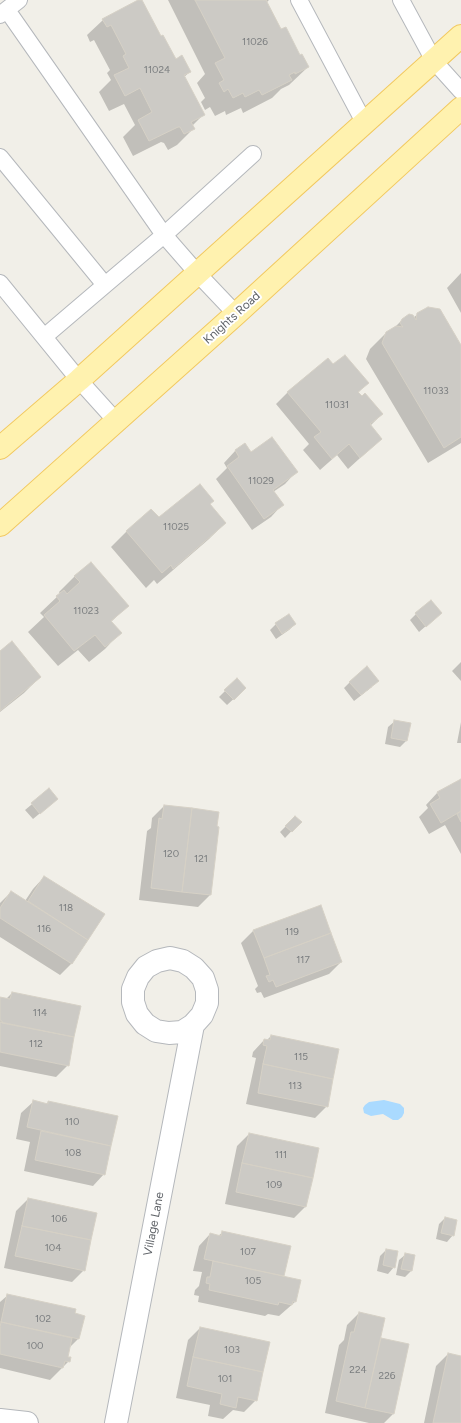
<!DOCTYPE html>
<html>
<head>
<meta charset="utf-8">
<style>
  body { margin:0 }
  canvas { display:block; background:#f1efe8 }
</style>
</head>
<body>
<canvas width="461" height="1423"></canvas>
<script>
const ctx = document.querySelector('canvas').getContext('2d');
ctx.lineJoin = 'round';
function fillPath(path, color) { ctx.fillStyle = color; ctx.fill(path, 'evenodd'); }
const shape = rows => new Path2D(rows.map(r => 'M' + r).join(''));
function stroke(path, color, width, dash) { ctx.strokeStyle = color; ctx.lineWidth = width; ctx.lineCap = dash ? 'butt' : 'round'; ctx.setLineDash(dash || []); ctx.stroke(path); }
function write(font, color, halo, rows, align = 'center') {
  ctx.font = font + ' Figtree,sans-serif'; ctx.lineWidth = 4; ctx.setLineDash([]); ctx.textBaseline = 'middle'; ctx.strokeStyle = halo; ctx.fillStyle = color; for (const [text, x, y, turn = 0] of rows) {
    ctx.save(); ctx.translate(x, y); ctx.rotate((+turn || 0) * Math.PI / 180); ctx.textAlign = isNaN(turn) ? turn : align; if (halo) ctx.strokeText(text, 0, 0); ctx.fillText(text, 0, 0); ctx.restore();
  }
}
fillPath(shape([
  [384,1100,400,1104,404,1108,404,1113,402,1117,398,1120,393,1120,383,1114,371,1116,364,1113,363,1108,365,1105,369,1102]
]), '#aadaff');
fillPath(shape([
  [141,0,161,37,176,60,190,72,184,77,204,114,192,126,193,129,177,145,168,150,164,143,161,142,133,156,123,137,135,125,124,104,109,111,99,92,111,80,107,73,110,70,94,40,90,42,87,35,103,20],
  [168,0,269,0,266,3,281,30,308,67,289,85,281,89,272,98,243,113,241,108,226,115,225,111,215,116,210,107,205,110,201,102,205,98,197,83,205,74],
  [461,273,461,313,447,288],
  [418,314,461,347,461,443,428,463,366,359,370,349,386,333,394,328,403,319,413,318],
  [333,366,367,383,358,393,382,414,370,426,381,439,348,469,337,455,320,470,303,450,309,444,276,404,288,392],
  [245,444,251,453,296,472,285,484,273,492,282,505,271,517,252,530,216,479,227,468,224,463,235,451],
  [208,505,225,523,209,539,157,584,154,580,146,588,111,547,127,531,158,519],
  [75,576,127,606,111,622,120,633,105,649,89,662,78,650,58,666,28,632,44,617,40,613,60,594,59,592],
  [416,614,434,619,419,632,410,620],
  [276,624,295,624,289,630,276,639,270,630],
  [0,652,40,677,24,693,0,712],
  [461,662,461,681,452,671],
  [350,682,372,687,354,701,344,688],
  [225,691,239,694,227,705,219,697],
  [395,721,406,741,400,747,385,744,388,727],
  [461,722,461,743,457,743],
  [461,780,461,854,445,825,429,834,419,817,428,808,426,805,437,793],
  [49,790,50,805,33,819,25,810],
  [164,806,218,827,210,895,198,907,139,900,147,831,151,828,152,818],
  [295,817,300,822,285,838,280,832],
  [44,877,103,914,72,963,60,975,0,937,0,903,11,892,25,901,33,889],
  [320,906,341,962,329,974,264,998,261,992,257,993,255,989,258,986,241,943,253,931],
  [12,993,68,1065,56,1077,0,1066,0,998,6,999],
  [271,1036,327,1106,315,1118,246,1104,256,1058,252,1057,253,1052,264,1040,267,1040],
  [33,1102,46,1104,48,1102,117,1117,104,1174,93,1186,24,1171,30,1142,16,1139,21,1113],
  [249,1134,306,1206,294,1218,225,1204,237,1146],
  [28,1199,84,1270,72,1282,4,1268,16,1211],
  [445,1218,453,1235,447,1242,436,1239,439,1224],
  [223,1232,290,1247,283,1277,299,1281,295,1302,279,1316,268,1314,265,1316,198,1302,199,1296,194,1295,195,1290,199,1286,202,1272,193,1271,199,1246,210,1234,218,1236],
  [386,1250,394,1267,388,1274,377,1271,380,1256],
  [406,1254,414,1256,411,1271,405,1277,396,1275,399,1260],
  [8,1295,83,1316,78,1339,69,1348,67,1357,69,1361,50,1380,0,1368,0,1302],
  [359,1313,379,1339,408,1345,393,1414,384,1423,369,1423,325,1413,339,1345,344,1340,347,1325],
  [200,1328,256,1400,244,1412,233,1410,223,1419,208,1416,210,1405,176,1398,188,1340],
  [448,1354,461,1357,461,1423,424,1423,436,1366]
]), '#0003');
const building = shape([
  [138,0,142,0,161,36,163,35,176,59,182,55,191,72,184,75,205,115,191,122,195,129,184,134,180,127,178,127,149,141,138,120,152,112,140,88,125,96,114,75,129,68,123,56,126,54,111,25,107,27,102,19,138,0],
  [195,0,267,0,266,0,281,29,286,27,300,55,302,54,309,67,295,74,295,72,289,75,292,80,262,95,259,90,245,97,243,93,233,98,228,89,224,92,219,83,224,80,215,63,225,58,195,0],
  [428,307,440,309,461,345,461,437,444,448,382,343,386,332,396,326,403,327,400,323,402,319,409,314,413,315,416,320,417,313,428,307],
  [345,355,369,383,358,392,362,396,365,393,383,414,370,424,382,439,360,458,349,444,332,459,314,437,321,432,287,392,328,358,333,364,345,355],
  [272,437,298,472,273,490,284,505,264,519,227,466,239,457,235,450,245,443,251,452,272,437],
  [200,484,214,501,210,504,226,523,173,569,171,565,162,573,126,531,151,509,159,517,200,484],
  [91,562,129,606,111,621,122,633,105,647,95,635,74,651,44,615,60,601,56,596,64,590,67,594,80,582,74,576,91,562],
  [431,600,442,613,426,627,415,613,431,600],
  [289,614,296,624,282,634,275,623,289,614],
  [12,641,41,677,0,711,0,651,12,641],
  [367,666,379,681,361,695,349,682,367,666],
  [237,678,246,688,234,700,224,690,237,678],
  [394,720,411,723,407,741,391,738,394,720],
  [461,779,461,811,441,823,430,804,440,798,437,792,461,779],
  [49,788,58,799,40,814,31,803,49,788],
  [164,805,192,808,182,892,151,888,159,818,162,819,164,805],
  [192,808,219,812,217,826,219,827,211,895,182,892,192,808],
  [461,811,461,822,457,814,461,811],
  [295,816,302,822,292,832,285,826,295,816],
  [44,876,105,914,88,940,28,901,44,876],
  [11,891,88,940,72,964,0,918,0,908,11,891],
  [321,905,331,933,264,958,253,930,321,905],
  [331,933,342,962,276,987,273,980,269,982,266,976,270,975,264,958,331,933],
  [12,992,81,1006,74,1037,2,1023,2,1021,0,1020,0,997,10,999,12,992],
  [0,1022,74,1037,69,1066,0,1052,0,1022],
  [271,1035,339,1049,333,1079,263,1064,267,1046,263,1045,264,1039,270,1040,271,1035],
  [263,1064,333,1079,328,1107,258,1093,263,1064],
  [33,1100,48,1104,48,1101,118,1116,111,1146,27,1127,33,1100],
  [41,1131,111,1146,105,1175,35,1160,41,1131],
  [249,1133,319,1148,313,1178,242,1163,249,1133],
  [242,1163,313,1178,306,1207,236,1192,242,1163],
  [28,1198,97,1213,91,1240,22,1226,28,1198],
  [445,1217,457,1220,454,1236,441,1233,445,1217],
  [22,1226,91,1240,85,1271,15,1256,22,1226],
  [222,1231,291,1246,284,1276,204,1259,210,1233,221,1236,222,1231],
  [386,1249,398,1251,395,1268,383,1265,386,1249],
  [405,1253,415,1255,412,1271,401,1269,405,1253],
  [213,1261,301,1280,296,1302,293,1301,292,1305,279,1302,278,1305,209,1290,210,1284,206,1283,207,1277,210,1277,213,1261],
  [7,1294,76,1309,75,1313,85,1316,79,1339,1,1322,7,1294],
  [359,1312,385,1318,365,1408,336,1401,351,1332,354,1332,359,1312],
  [1,1322,72,1338,68,1357,71,1357,70,1362,65,1361,63,1368,0,1354,0,1327,1,1322],
  [200,1327,270,1342,263,1372,193,1357,200,1327],
  [381,1338,409,1344,394,1414,365,1408,381,1338],
  [448,1353,461,1356,461,1423,433,1423,448,1353],
  [193,1357,263,1372,257,1401,238,1397,236,1408,220,1404,222,1394,187,1386,193,1357]
]);
fillPath(building, '#cccac5');
stroke(building, '#d6d1c6', 1);
const service = shape([
  [299,0,365,124],
  [401,0,434,61,461,91],
  [7,10,164,235,198,274,236,314],
  [0,15,19,0],
  [0,157,105,285,44,337],
  [0,283,79,380,116,421],
  [105,285,164,235,253,154]
]);
const minor = shape([
  [0,1420,27,1423],
  [116,1423,193,1025,202,1015,207,1003,207,990,203,978,194,968,183,961,170,958,157,961,146,967,138,977,133,989,133,1002,137,1014,145,1024,156,1031,169,1033,182,1032,193,1025]
]);
const primary = shape([
  [0,448,79,380,461,36],
  [0,525,236,314,461,108]
]);
stroke(service, '#b5b8bc', 18);
stroke(minor, '#b5b8bc', 24);
stroke(primary, '#f2c960', 24);
stroke(service, '#fff', 16);
stroke(minor, '#fff', 22);
stroke(primary, '#fff2af', 22);
write('10px', '#7a7d7f', null, [
  ["11026",255,42],
  ["11024",157,70],
  ["11033",436,391],
  ["11031",337,405],
  ["11029",261,481],
  ["11025",176,527],
  ["11023",86,611],
  ["120",171,854],
  ["121",201,859],
  ["118",66,908],
  ["116",44,929],
  ["119",292,932],
  ["117",303,960],
  ["114",40,1013],
  ["112",36,1044],
  ["115",301,1057],
  ["113",295,1086],
  ["110",72,1122],
  ["108",73,1153],
  ["111",281,1155],
  ["109",274,1185],
  ["106",59,1219],
  ["104",53,1248],
  ["107",248,1252],
  ["105",253,1281],
  ["102",43,1319],
  ["100",35,1346],
  ["103",232,1350],
  ["224",358,1370],
  ["226",387,1376],
  ["101",225,1379]
]);
write('12px', '#5f6368', '#fff', [
  ["Knights Road",232,318,-42],
  ["Village Lane",154,1224,-79]
]);
</script>
</body>
</html>
